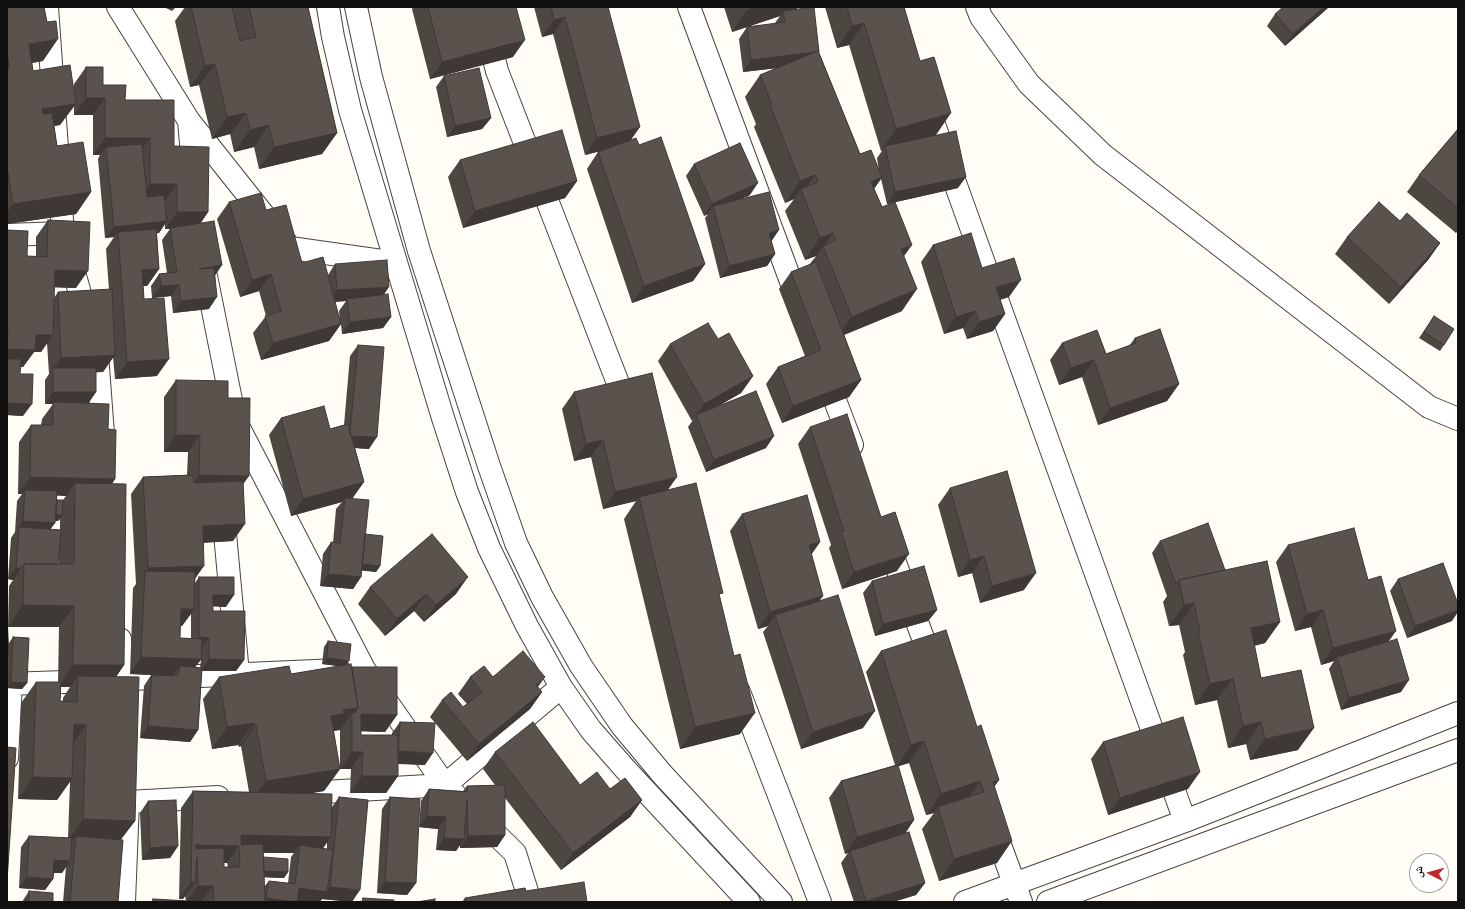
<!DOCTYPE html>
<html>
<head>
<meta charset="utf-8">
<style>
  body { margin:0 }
  #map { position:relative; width:1465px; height:909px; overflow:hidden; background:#fffdf5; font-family:Merriweather,"Noto Naskh Arabic",serif }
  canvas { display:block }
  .frame { position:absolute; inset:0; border:8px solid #111; pointer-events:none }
  .north { position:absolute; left:1409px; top:853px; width:40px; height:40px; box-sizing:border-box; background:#fff; border:1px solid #a0a0a0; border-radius:50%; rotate:276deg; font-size:11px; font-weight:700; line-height:16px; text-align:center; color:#111 }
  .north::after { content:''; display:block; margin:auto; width:14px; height:18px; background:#c4262e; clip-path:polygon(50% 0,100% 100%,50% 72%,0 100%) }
</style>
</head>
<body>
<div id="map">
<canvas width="1465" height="909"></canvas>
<div class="frame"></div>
<div class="north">ش</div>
</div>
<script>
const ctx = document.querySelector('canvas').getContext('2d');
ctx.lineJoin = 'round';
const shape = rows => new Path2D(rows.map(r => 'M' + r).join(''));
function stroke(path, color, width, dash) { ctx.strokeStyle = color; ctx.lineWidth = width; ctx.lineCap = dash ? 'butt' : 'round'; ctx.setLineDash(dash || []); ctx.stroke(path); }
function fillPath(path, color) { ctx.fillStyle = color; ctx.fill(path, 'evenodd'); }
const minor = shape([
  [47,7,63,233,97,354,103,434],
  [118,7,189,121,290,248,396,263],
  [328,7,333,37,350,110,443,418,467,492,489,548,527,626,561,687,591,730,626,770,749,902],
  [356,7,371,77,419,251,489,466,516,543,542,597,581,666,622,726,662,774,781,902],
  [481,7,497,71,628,409],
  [689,7,799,303],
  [977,7,981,17,1029,84,1103,155,1429,407,1458,419],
  [927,105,1185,821],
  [189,121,194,177],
  [7,235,63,233],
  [206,276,235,420,364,669,445,785,515,853,530,901,511,902],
  [825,374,852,445],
  [223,512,238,674],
  [887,541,933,665],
  [120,639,123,707],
  [109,680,338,670],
  [7,684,65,682],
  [739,692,820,902],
  [7,758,11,684],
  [289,794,445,785,561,687],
  [128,802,218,797],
  [993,826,1021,902],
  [124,902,128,801],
  [965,902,1185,821,1458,713],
  [1048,902,1458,750]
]);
stroke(minor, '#444', 24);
stroke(minor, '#fff', 22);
fillPath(shape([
  [7,7,43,61,32,63,33,71,74,96,74,84,86,67,103,85,125,100,174,146,208,212,201,223,222,265,215,275,209,309,173,313,171,296,152,298,151,286,159,274,167,273,162,240,170,229,165,229,165,224,159,233,157,233,159,269,147,286,143,286,144,299,157,376,115,379,113,357,103,372,96,372,96,392,88,403,108,429,115,479,112,484,124,665,116,677,135,821,121,839,118,902,63,902,66,867,62,873,54,873,53,879,45,890,19,888,21,847,29,836,68,838,70,782,57,800,18,799,21,703,36,682,58,682,59,627,8,627,9,586,13,580,8,579,11,538,15,532,17,501,22,494,18,494,19,442,31,425,41,425,42,419,53,404,45,404,45,380,49,374,47,343,41,352,34,352,23,367,21,366,20,374,23,416,7,415,7,230,27,256,36,257,36,237,48,220,76,288,54,287,54,298,58,292,109,290,106,249,114,237,105,238,98,159,100,155,93,155,93,115,74,115,74,105,60,125,54,126,57,146,91,192,76,214,7,224],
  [57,495,66,496,63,500,57,500],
  [60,519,60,530,50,529,55,523,55,521,58,521],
  [59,548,59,564,58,564],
  [61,687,70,687,63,698,63,701,60,701],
  [164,7,176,7,172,11],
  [185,7,308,7,337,133,322,154,259,169,254,147,234,152,230,134,212,139,199,85,190,87,175,21],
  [413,7,516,7,513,57,430,79,412,9],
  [534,7,608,7,630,140,639,145,705,264,693,281,632,303,587,169,598,152,600,151,585,155,553,34,542,37],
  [724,7,798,7,796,10,819,52,860,154,879,171,877,158,882,151,881,151,849,45,837,48,825,7,904,7,936,135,929,137,958,188,887,204,881,179,874,189,882,207,904,256,902,311,844,335,861,380,849,397,782,423,766,384,778,367,805,356,779,289,791,272,809,265,816,256,805,260,785,211,794,199,785,203,754,127,756,124,745,97,760,75,778,68,743,72,739,39,747,27,775,24,775,23,780,16,732,32],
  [1329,7,1285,46,1267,26,1275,14],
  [444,76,491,118,482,129,447,137,436,87],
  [1458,129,1458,231,1456,233,1407,192,1419,175],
  [460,160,577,181,565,198,463,228,448,177],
  [694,164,750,195,738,200,771,241,775,254,767,266,720,278,705,218,708,214,704,216,686,176],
  [229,202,266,210,302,263,328,275,335,264,384,294,391,317,383,328,342,334,341,324,329,341,261,360,253,333,266,316,259,291,240,297,217,219],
  [346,301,339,311,340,320,335,302],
  [1347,237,1440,243,1428,260,1389,304,1335,254],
  [933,245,982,268,1009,297,1000,300,1005,314,993,331,967,339,963,328,944,334,921,262],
  [1434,316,1444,345,1440,351,1419,338],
  [1135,338,1179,384,1167,401,1098,425,1082,377,1059,385,1050,360,1062,343,1106,354,1129,346],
  [718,339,753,376,741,393,715,408,766,448,706,472,688,427,693,420,692,421,658,361,670,344],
  [358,345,369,449,355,448,364,482,352,498,365,534,380,566,376,572,362,570,361,577,353,589,320,586,323,554,331,542,333,543,336,509,342,502,291,516,269,435,281,418,330,429,344,425,350,356],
  [176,380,228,398,243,483,233,541,203,543,195,579,195,583,199,577,226,607,213,606,213,611,244,660,236,671,202,671,198,730,190,742,140,738,144,686,151,675,130,674,133,588,136,584,131,494,143,477,187,475,188,452,164,452,164,397],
  [191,614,191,638,180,638,180,626,182,626],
  [201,660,200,668,195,667],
  [574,392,668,490,720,597,740,734,680,749,624,519,636,501,603,509,591,457,574,461,562,409],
  [810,427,897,571,842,589,829,548,831,545,798,444],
  [950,488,1024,590,980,603,972,573,958,577,938,505],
  [742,514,820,542,811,555,820,601,863,728,801,749,763,632,768,626,758,629,730,531],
  [1160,541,1225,570,1280,622,1265,643,1254,646,1261,678,1298,750,1250,760,1246,744,1228,748,1217,700,1195,705,1183,655,1185,652,1179,625,1169,626,1163,602,1167,596,1152,553],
  [1288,545,1368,580,1388,642,1401,692,1341,710,1329,669,1334,661,1321,665,1311,627,1295,631,1276,562],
  [1398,579,1452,621,1407,638,1390,591],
  [872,581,937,610,928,621,875,636,863,593],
  [370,587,456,594,424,622,414,611,385,636,358,604],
  [13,637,27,683,22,689,7,688,7,678,9,643],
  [328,641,345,665,351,667,397,715,385,732,361,731,361,735,392,735,392,733,400,722,425,765,398,764,398,776,386,793,350,793,351,769,340,769,340,730,333,731,340,769,324,791,307,794,332,807,339,797,352,902,322,899,320,902,306,902,298,901,297,902,151,902,153,899,186,901,185,896,183,899,179,899,181,808,193,791,249,792,241,746,239,747,238,745,212,749,203,699,219,677,291,674,340,666,322,664,324,647],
  [327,842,327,849,323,848],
  [263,853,294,853,291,857,288,883,269,881,264,887,264,877,284,878,288,872,263,857],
  [224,863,227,863,228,867,224,867],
  [881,651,977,727,999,780,994,786,997,863,939,881,922,829,934,813,926,815,909,763,898,766,914,820,905,834,925,883,916,895,893,902,854,902,841,863,848,853,845,854,829,798,841,781,895,765,866,672],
  [470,677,493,677,538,687,542,692,530,709,467,761,430,717,442,700,463,707,467,704,458,694],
  [1103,742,1188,789,1108,815,1091,759],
  [495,752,580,785,610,789,642,800,630,817,561,870,505,798,505,835,497,847,460,848,460,845,456,851,436,850,438,829,419,827,421,801,429,789,463,791,467,786,495,785,483,769],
  [390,797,416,883,407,895,377,893,382,809],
  [148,801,178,846,170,858,142,860,140,813],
  [29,891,53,902,22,902],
  [526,891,587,902,462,902,465,898]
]), '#4d4742');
fillPath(shape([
  [756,7,798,7,795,11,783,11,780,16,732,32,747,10],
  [1324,7,1329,7,1285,46,1293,34],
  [565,17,553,34,542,37,554,20],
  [864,23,849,45,837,48,852,26],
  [58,39,43,61,13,66,29,44],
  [525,40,513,57,430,79,442,62],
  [819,52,811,64,743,72,751,60],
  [215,64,199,85,190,87,205,66],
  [86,98,105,98,93,115,74,115],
  [76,104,60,125,27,130,42,109],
  [246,113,230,134,212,139,227,117],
  [951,113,936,135,886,150,885,146,881,151,896,129],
  [491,118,482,129,447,137,455,126],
  [269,125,254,147,234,152,250,130],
  [640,127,628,144,585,155,597,138],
  [337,133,322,154,259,169,274,147],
  [105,138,150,138,138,155,106,147,100,155,93,155],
  [815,175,802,193,801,189,794,199,785,203,800,181],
  [882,177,867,199,871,182],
  [966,177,958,188,887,204,895,192],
  [577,181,565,198,463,228,475,211],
  [758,183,750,195,714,211,713,206,708,214,704,216,712,204],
  [150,184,177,184,165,201,138,201],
  [91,192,76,214,7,224,7,212,13,204],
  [177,212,208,212,196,229,165,229],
  [167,221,159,233,118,237,118,232,114,237,105,238,114,227],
  [779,230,771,242,769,233],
  [833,233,823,247,823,246,816,256,805,260,820,238],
  [1440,243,1428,260,1389,304,1401,287],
  [912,245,897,266,901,249],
  [775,254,767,266,720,278,729,266],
  [705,264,693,281,632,303,644,286],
  [222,265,214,277,199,269],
  [159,269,147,286,130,287,142,270],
  [55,270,88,271,76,288,43,287],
  [271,274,259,291,240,297,252,280],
  [1021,280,1009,297,984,304,996,287],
  [179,285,171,296,152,298,161,286],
  [389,287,381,299,347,299,346,301,329,302,337,290],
  [917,289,902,311,836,338,852,317],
  [217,297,209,309,173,313,181,301],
  [975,311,963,328,944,334,956,317],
  [1005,314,993,331,967,339,979,322],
  [391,317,383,328,342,334,350,322],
  [341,324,329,341,261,360,273,343],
  [36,335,53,335,41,352,34,352,23,367,7,366,7,349],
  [115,355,103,372,53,375,53,369,61,358],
  [169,359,157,376,115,379,127,362],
  [1094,360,1082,377,1059,385,1071,368],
  [753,376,741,393,697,418,696,415,692,421,704,404],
  [861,380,849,397,782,423,793,406],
  [1179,384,1167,401,1098,425,1110,408],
  [53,392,96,392,88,404,53,402,53,404,45,404],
  [7,403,32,404,23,416,7,415],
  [176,435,200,435,188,452,164,452],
  [350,435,377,437,369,449,342,447],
  [774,436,766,448,706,472,714,460],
  [603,440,591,457,574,461,586,444],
  [199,475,249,476,237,493,187,492],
  [30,477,115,479,103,496,75,483,66,496,25,494,25,490,22,494,18,494],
  [677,477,665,494,639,497,636,501,603,509,615,492],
  [364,482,352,499,345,498,342,502,291,516,303,499],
  [54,515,62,515,58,521,50,521],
  [23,521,55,523,47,534,19,527],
  [245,524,233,541,191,543,203,526],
  [820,542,808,559,809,545],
  [909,554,897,571,842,589,854,572],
  [984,556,972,573,958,577,970,560],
  [360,564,380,566,376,572,356,570],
  [204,566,192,583,144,573,148,568],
  [16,568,21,568,13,580,8,579],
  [1036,573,1024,590,980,603,992,586],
  [328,574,361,577,353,589,320,586],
  [468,577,456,594,424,622,436,605],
  [426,594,414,611,385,636,397,619],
  [213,595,234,595,226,607,205,606],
  [823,596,811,613,775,615,768,626,758,629,770,612],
  [1194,603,1179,625,1169,626,1184,605],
  [23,605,74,606,59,627,8,627],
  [181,609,194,609,182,626,169,626],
  [937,610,928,621,875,636,883,624],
  [1323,610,1311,627,1295,631,1307,614],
  [1458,610,1458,612,1452,621,1407,638,1415,626],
  [1280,622,1265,643,1236,650,1251,628],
  [1396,631,1384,648,1337,657,1334,661,1321,665,1333,648],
  [199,637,209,638,201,649,191,649],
  [141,657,201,659,189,676,180,666,173,676,130,674],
  [327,658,349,661,344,667,322,664],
  [209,659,244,660,236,671,200,671],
  [73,665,124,665,109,687,78,676,70,687,58,687],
  [545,677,533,694,536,685],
  [1233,679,1217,700,1195,705,1210,684],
  [1409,680,1401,692,1341,710,1349,698],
  [11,682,27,683,22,689,7,688],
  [542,692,530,709,467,761,479,744],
  [358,708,352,717,352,713,340,730,332,731,331,716,343,710],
  [875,711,863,728,801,749,813,732],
  [755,713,740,734,680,749,695,727],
  [361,714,397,715,385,732,352,731],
  [1261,722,1246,744,1228,748,1243,726],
  [254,723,238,745,212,749,227,727],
  [74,724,86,725,71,746],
  [254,725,256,725,241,746,239,747],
  [148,726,198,730,190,742,140,738],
  [1314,728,1298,750,1250,760,1265,739],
  [924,741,909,763,896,767,911,745],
  [398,751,433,753,425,765,390,763],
  [352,752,363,752,351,769,340,769],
  [340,769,324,791,250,803,266,781],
  [1200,772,1188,789,1108,815,1120,798],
  [362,776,398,776,386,793,350,793],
  [33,777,72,778,57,800,18,799],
  [999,780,984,802,993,782],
  [980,781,965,803,938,807,934,813,926,815,941,794],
  [642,800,630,817,561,870,573,853],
  [427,816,446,817,438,829,419,827],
  [83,819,135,821,119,842,76,836,72,841,68,841],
  [914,820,902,837,850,851,848,853,845,854,857,837],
  [241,835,331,837,319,854,300,845,294,853,240,852,239,846,227,863,197,863,196,845],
  [505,835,497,847,460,848,468,836],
  [444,838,464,839,456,851,436,850],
  [1012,841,997,863,939,881,954,859],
  [178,846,170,858,142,860,150,848],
  [54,860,70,861,62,873,46,872],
  [259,871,288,872,284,878,255,877],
  [27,877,53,879,45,890,19,888],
  [191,882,195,882,183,899,179,899],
  [385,882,416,883,407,895,377,893],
  [925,883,916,895,893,902,865,902],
  [198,886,213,886,201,902,186,902],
  [330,887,360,890,352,902,322,899,320,902,306,902,291,900,299,888,327,892],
  [266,898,295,902,264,902]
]), '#3f3936');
const building = shape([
  [7,7,44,7,47,22,56,21,58,39,29,44,33,71,70,65,76,104,42,109,43,114,52,113,57,146,83,142,91,192,13,204,7,166,7,68,9,68,8,57,7,57,7,7],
  [191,7,232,7,240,41,256,37,249,7,308,7,337,133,274,147,269,125,250,130,246,113,227,117,215,64,205,66,191,7],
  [428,7,516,7,525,40,442,62,428,7],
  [551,7,608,7,640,127,597,138,565,17,554,20,551,7],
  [746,7,756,7,747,10,746,7],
  [814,7,819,52,818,51,815,52,751,60,747,27,785,22,783,11,814,7],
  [847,7,904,7,920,61,934,57,951,113,896,129,864,23,852,26,847,7],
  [1283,7,1324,7,1293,34,1275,14,1283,7],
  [818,51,860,154,871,150,882,177,871,182,882,207,895,202,912,245,901,249,917,289,852,317,823,246,836,240,833,233,820,238,801,189,818,182,815,175,800,181,770,105,772,104,760,75,818,51],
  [86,67,103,67,103,85,126,85,125,100,174,100,174,146,209,147,208,212,177,212,177,184,150,184,150,138,105,138,105,98,86,98,86,67],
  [479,68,491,118,455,126,444,76,479,68],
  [1458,129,1458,208,1419,175,1458,129],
  [562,130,577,181,475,211,460,160,562,130],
  [956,131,966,177,895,192,885,146,956,131],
  [661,137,705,264,644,286,598,152,636,138,639,145,661,137],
  [740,143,758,183,712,204,694,164,740,143],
  [142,144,147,197,164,195,167,221,114,227,106,147,142,144],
  [769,192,779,230,769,233,775,254,729,266,713,206,769,192],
  [261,193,266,210,286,205,302,263,323,257,341,324,273,343,265,316,281,311,271,274,252,280,229,202,261,193],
  [1379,202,1400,221,1407,213,1440,243,1401,287,1347,237,1379,202],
  [48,220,90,222,88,271,55,270,53,335,36,335,35,350,7,349,8,328,7,328,7,230,28,231,27,256,47,257,48,220],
  [214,221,222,265,199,269,214,268,217,297,181,301,179,285,161,286,159,274,177,272,170,228,214,221],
  [156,229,159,269,142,270,144,299,164,298,169,359,127,362,118,232,156,229],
  [971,233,982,268,1014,258,1021,280,996,287,1005,314,979,322,975,311,956,317,933,245,971,233],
  [387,260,389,287,337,290,335,264,387,260],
  [816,262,861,380,793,406,778,367,821,350,791,272,816,262],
  [112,289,115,355,61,358,58,292,112,289],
  [388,294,391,317,350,322,347,299,388,294],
  [1434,316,1454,329,1444,345,1424,332,1434,316],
  [708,323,718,339,729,333,753,376,704,404,670,344,708,323],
  [1160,329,1179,384,1110,408,1094,360,1071,368,1062,343,1097,330,1106,354,1136,343,1135,338,1160,329],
  [358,345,384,347,377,437,351,436,350,433,358,345],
  [7,359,21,359,20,374,33,374,32,404,7,403,7,359],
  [53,368,96,368,96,392,53,392,53,368],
  [652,373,677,477,615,492,603,440,586,444,574,392,652,373],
  [176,380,228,381,228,398,250,398,249,476,199,475,200,435,176,435,176,380],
  [756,391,774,436,714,460,696,415,756,391],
  [53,402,109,404,108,429,116,430,115,479,30,477,31,425,53,425,53,402],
  [324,406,330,429,348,424,364,482,303,499,281,418,324,406],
  [847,414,881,517,895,512,909,554,854,572,841,531,844,531,810,427,847,414],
  [1007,471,1036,573,992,586,984,556,970,560,950,488,1007,471],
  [193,475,194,483,243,481,245,524,203,526,204,566,148,568,143,477,193,475],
  [75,483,126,484,124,665,73,665,74,606,23,605,24,564,74,564,75,483],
  [696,483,723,593,719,594,734,656,740,654,755,713,695,727,639,497,696,483],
  [25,490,57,491,55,523,23,521,25,490],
  [807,495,820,542,809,545,823,596,770,612,742,514,807,495],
  [345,498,369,500,361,577,328,574,331,542,340,543,345,498],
  [57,500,63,500,62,515,56,515,57,500],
  [1208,523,1225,570,1179,580,1176,584,1160,541,1208,523],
  [19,527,61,530,58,564,24,564,21,568,16,568,19,527],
  [1354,528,1368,580,1381,576,1396,631,1333,648,1323,610,1307,614,1288,545,1354,528],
  [365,534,383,536,380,566,362,564,365,534],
  [432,534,468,577,436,605,426,594,397,619,370,587,432,534],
  [1267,561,1280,622,1251,628,1261,678,1301,670,1314,728,1265,739,1261,722,1243,726,1233,679,1210,684,1198,633,1200,632,1194,603,1184,605,1179,580,1267,561],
  [1443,563,1458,604,1458,610,1415,626,1398,579,1443,563],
  [924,566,937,610,883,624,872,581,924,566],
  [145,571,195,572,194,609,181,609,180,638,202,639,201,659,141,657,145,571],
  [199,577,234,577,234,595,213,595,213,611,245,611,244,660,209,659,209,638,199,637,199,577],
  [838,595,875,711,813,732,775,615,838,595],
  [7,616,9,657,7,657,7,616],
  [946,630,977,727,981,725,999,780,993,782,1012,841,954,859,938,807,984,792,980,781,941,794,924,741,911,745,881,651,946,630],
  [13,637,29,638,27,683,11,682,13,637],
  [1397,639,1409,680,1349,698,1337,657,1397,639],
  [328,641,351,644,349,661,327,658,328,641],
  [523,651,545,677,536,685,542,692,479,744,442,700,451,692,463,707,482,692,470,677,484,666,493,677,523,651],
  [351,664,358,708,343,710,344,714,331,716,340,769,266,781,256,725,254,725,254,723,227,727,219,677,289,666,291,674,351,664],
  [180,666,202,668,198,730,148,726,152,675,178,676,180,666],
  [352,667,397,667,397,715,361,714,361,735,398,735,398,776,362,776,363,752,352,752,352,713,355,713,358,708,352,667],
  [78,676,139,677,135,821,83,819,86,725,74,724,72,778,33,777,36,682,61,682,60,701,77,702,78,676],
  [1183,717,1200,772,1120,798,1103,742,1183,717],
  [400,722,435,723,433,753,398,751,400,722],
  [533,722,580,785,597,772,610,789,625,778,642,800,573,853,495,752,533,722],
  [7,747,16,748,7,881,7,747],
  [898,765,914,820,857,837,841,781,898,765],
  [505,785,505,835,468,836,467,800,464,839,444,838,446,817,427,816,429,789,467,792,467,786,505,785],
  [193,791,332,794,331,837,241,835,241,845,263,844,265,902,214,902,213,886,198,886,197,857,195,882,191,882,193,791],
  [196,845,239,846,240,867,224,867,224,848,196,849,196,845],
  [339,797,368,800,360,890,330,887,339,797],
  [390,797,420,799,416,883,385,882,390,797],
  [176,800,178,846,150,848,148,801,176,800],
  [909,832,925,883,866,901,850,851,909,832],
  [29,836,72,838,70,861,54,860,53,879,27,877,29,836],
  [76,836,123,840,118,902,70,902,76,836],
  [300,845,333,850,327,892,299,888,297,902,266,898,269,881,295,884,300,845],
  [263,857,288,859,288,872,264,871,263,857],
  [584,882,587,902,466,902,465,898,525,888,526,891,584,882],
  [29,891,53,893,53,902,29,902,29,891],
  [363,898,394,900,394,902,362,902,363,898],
  [153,899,208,902,153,902,153,899],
  [435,899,435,902,417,902,435,899]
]);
fillPath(building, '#5a524d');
stroke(building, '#3f3936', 1);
</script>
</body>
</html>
